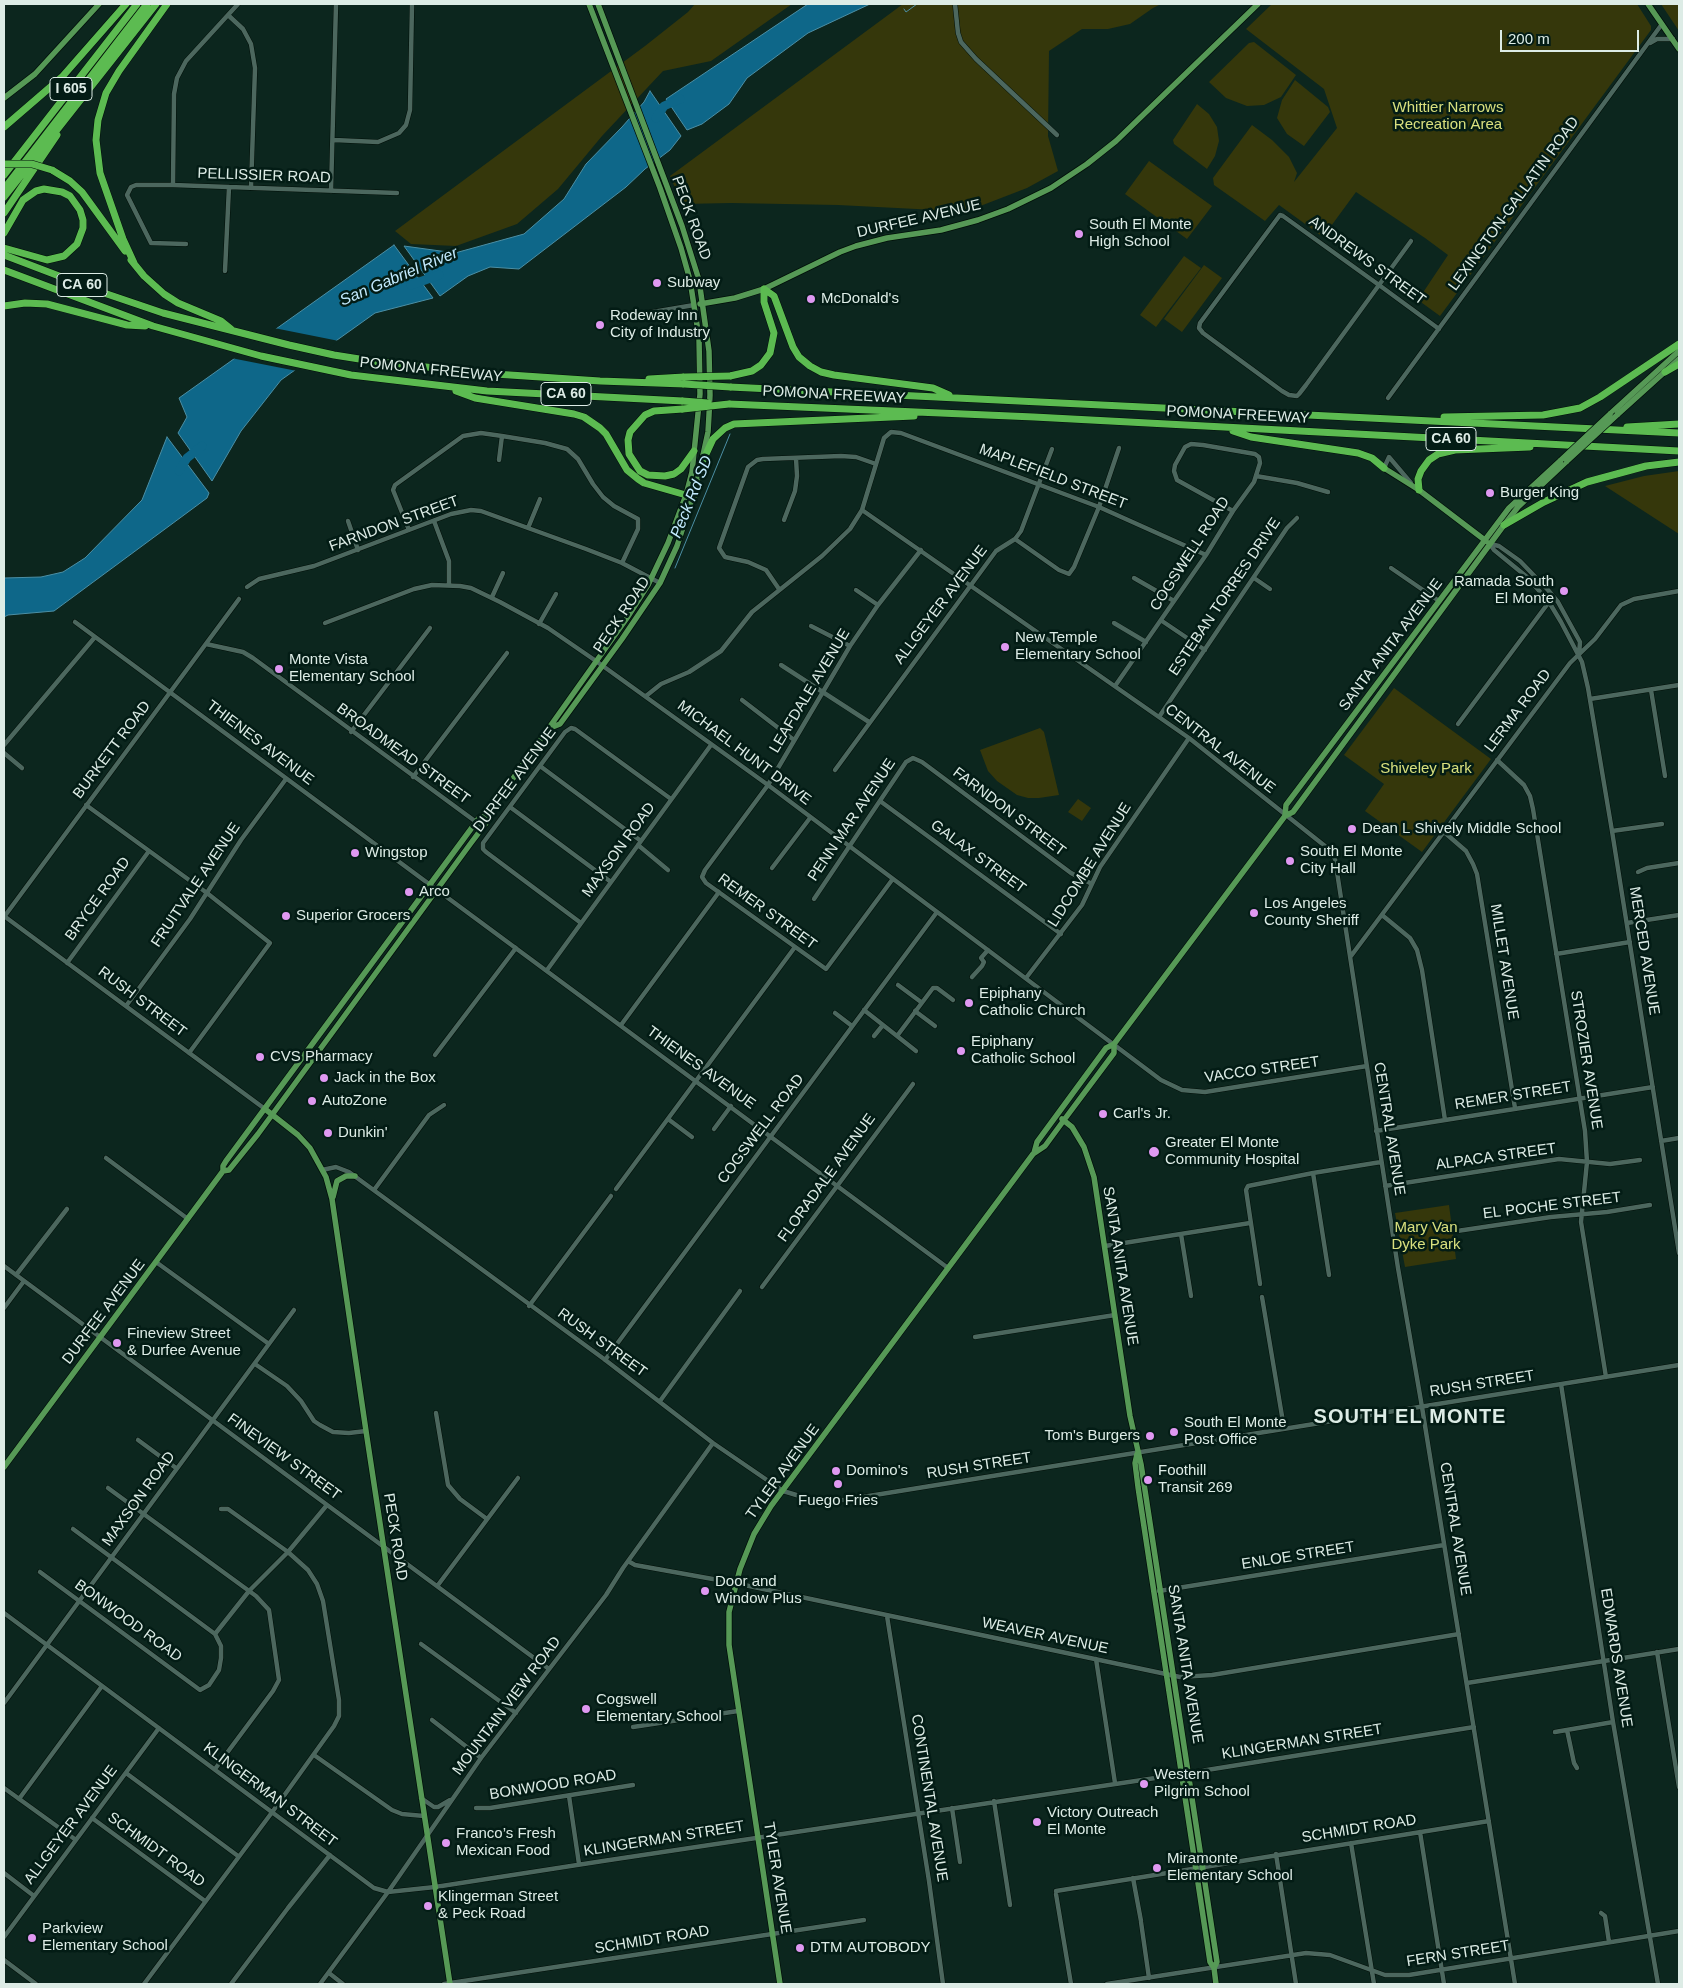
<!DOCTYPE html>
<html>
<head>
<meta charset="utf-8">
<style>
  body { margin:0 }
  #map { position:relative; width:1683px; height:1988px; overflow:hidden; background:#0c261e; font-family:Arial,sans-serif }
  canvas { display:block }
  .frame { position:absolute; inset:0; border:5px solid #ddece6; pointer-events:none }
  .scale { position:absolute; left:1500px; top:30px; width:139px; height:22px; box-sizing:border-box; border:2px solid #ddece6; border-top:0; padding-left:6px; font-size:15px; line-height:18px; white-space:nowrap; color:#ddece6; -webkit-text-stroke:4px #031c15; paint-order:stroke }
</style>
</head>
<body>
<div id="map">
<canvas width="1683" height="1988"></canvas>
<div class="frame"></div>
<div class="scale">200 m</div>
</div>
<script>
const ctx = document.querySelector('canvas').getContext('2d');
ctx.lineJoin = 'round';
function fillPath(path, color) { ctx.fillStyle = color; ctx.fill(path, 'evenodd'); }
const shape = rows => new Path2D(rows.map(r => 'M' + r).join(''));
function stroke(path, color, width, dash) { ctx.strokeStyle = color; ctx.lineWidth = width; ctx.lineCap = dash ? 'butt' : 'round'; ctx.setLineDash(dash || []); ctx.stroke(path); }
function write(font, color, halo, rows, align = 'center') {
  ctx.font = font + ' Arial,sans-serif'; ctx.lineWidth = 5; ctx.setLineDash([]); ctx.textBaseline = 'middle'; ctx.strokeStyle = halo; ctx.fillStyle = color; for (const [text, x, y, turn = 0] of rows) {
    ctx.save(); ctx.translate(x, y); ctx.rotate((+turn || 0) * Math.PI / 180); ctx.textAlign = isNaN(turn) ? turn : align; if (halo) ctx.strokeText(text, 0, 0); ctx.fillText(text, 0, 0); ctx.restore();
  }
}
fillPath(shape([
  [695,4,792,4,711,61,663,71,602,136,558,189,517,224,456,246,411,244,395,231,645,46,688,12],
  [903,4,1161,4,1153,8,1130,24,1108,29,1082,29,1049,51,1048,136,1058,171,1027,188,957,215,936,210,838,205,731,203,682,204,670,176],
  [1272,4,1637,4,1651,26,1651,30,1440,316,1418,300,1448,255,1425,238,1356,192,1323,237,1279,205,1265,221,1214,185,1213,178,1252,125,1272,140,1289,157,1297,173,1294,182,1337,128,1324,89,1246,29],
  [1661,4,1679,4,1679,31],
  [1254,42,1296,75,1281,97,1264,105,1247,106,1226,98,1209,82,1249,43],
  [1295,80,1328,107,1330,112,1304,146,1287,134,1277,118,1282,100],
  [1197,104,1209,114,1217,127,1219,141,1215,156,1207,169,1174,144,1173,140],
  [1149,161,1212,206,1187,239,1125,194],
  [1184,256,1201,268,1156,327,1140,315],
  [1204,265,1222,278,1182,332,1164,319],
  [1679,471,1679,534,1605,486,1644,476],
  [1394,688,1491,759,1422,852,1365,811,1384,784,1344,755],
  [1040,728,1044,732,1059,795,1039,798,1028,798,1017,795,997,781,988,771,980,750],
  [1078,799,1091,808,1082,821,1068,812],
  [1449,1205,1456,1259,1405,1267,1395,1213]
]), '#35370b');
const water = shape([
  [808,4,870,4,808,33,747,78,729,104,702,124,687,130,666,99,808,4],
  [650,91,681,136,670,150,645,169,626,187,519,269,490,267,468,276,440,296,404,246,455,253,524,234,564,199,586,164,622,127,644,102,650,91],
  [394,245,433,298,375,313,281,380,241,431,212,481,178,433,187,417,179,398,394,245],
  [167,437,209,493,207,498,54,611,8,615,4,617,4,578,41,577,63,572,85,558,142,500,167,437]
]);
fillPath(water, '#0e6789');
stroke(water, '#4c8fa5', 1);
fillPath(shape([
  [274,328,339,341,297,371,231,358]
]), '#0c261e');
stroke(shape([
  [904,9,906,12,917,4],
  [675,568,730,434]
]), '#4c8fa5', 1);
stroke(shape([
  [656,118,664,106,680,99],
  [411,285,439,275],
  [179,471,187,458,202,446]
]), '#0e6789', 9);
const minor = shape([
  [955,4,958,33,961,42,976,59,1057,135],
  [228,15,243,29,251,44,255,68,251,188],
  [1650,43,1657,39,1673,39],
  [334,140,378,142,399,133,406,125,410,110,412,4],
  [173,185,174,94,177,78,186,61,238,4],
  [331,191,336,4],
  [1411,241,1379,285,1306,385,1299,394,1297,396,1289,395,1282,391,1203,333,1199,328,1200,323,1280,215,1283,216,1379,285,1439,329],
  [186,244,151,243,127,195,131,187,136,185,173,185,397,193],
  [225,271,229,187],
  [641,314,694,305],
  [1388,398,1662,24],
  [499,460,502,436],
  [1384,468,1389,457,1411,483],
  [1256,476,1297,483,1328,492],
  [862,510,1189,738,1330,850,1335,859,1398,1268,1422,1407,1515,1984],
  [784,520,795,491,797,476,796,458],
  [348,521,358,550],
  [434,521,449,561,449,585],
  [528,528,540,499],
  [409,530,393,490,395,485,463,436,481,433,502,436,545,443,567,449,578,459,593,484,603,497,614,506,638,519,638,529,622,563],
  [1015,539,1059,570,1069,574,1074,567,1099,507,1119,448],
  [1490,544,1494,550,1527,577,1549,602,1561,622,1582,662,1588,688,1612,831,1679,1253],
  [1490,544,1499,546,1520,561,1548,590,1558,602,1580,642,1579,654],
  [1391,568,1439,601],
  [1134,578,1174,601],
  [1254,578,1270,589],
  [247,587,259,579,314,566,451,514,471,510,481,511,586,549,622,563,660,583],
  [779,589,766,570,748,562,725,557,719,548,748,467,757,460,763,459,841,456,856,457,876,464],
  [856,590,878,605],
  [492,597,503,573],
  [1162,621,1205,650],
  [75,622,948,1268],
  [325,623,414,589,432,585,460,586,471,588,500,602,548,628,596,661,768,785,1161,1080,1182,1090,1205,1092,1367,1066],
  [1114,623,1146,642],
  [539,624,556,594],
  [811,626,850,646],
  [206,644,243,652,253,658,483,827],
  [781,665,869,722],
  [1115,686,1206,555,1233,511,1254,482,1260,463,1259,457,1255,454,1203,445,1191,444,1185,447,1175,465,1174,471,1177,480,1233,511],
  [1651,690,1665,776],
  [646,696,661,684,689,672,721,651,752,612,822,556,850,529,862,510,881,448,884,438,891,432,901,433,1099,507,1206,555],
  [1590,699,1679,685],
  [742,700,794,740],
  [1159,717,1287,528,1297,518],
  [1458,724,1549,602],
  [351,732,430,628],
  [4,745,95,637],
  [4,753,22,768],
  [1497,760,1524,785,1530,796,1533,809,1585,1131,1587,1162,1581,1222,1606,1377],
  [540,766,641,841],
  [835,770,996,551,1015,539,1021,531,1052,449],
  [413,777,507,653],
  [880,801,1061,934],
  [86,805,207,893,270,943,189,1053],
  [510,807,611,882],
  [1612,831,1662,824],
  [1444,832,1466,851,1473,864,1477,874,1515,1108],
  [638,845,668,870],
  [772,868,810,818],
  [1638,872,1647,868,1679,863],
  [892,880,826,969,706,883,702,877,705,870,768,785,850,646,878,605,921,550],
  [814,899,906,762,913,758,922,762,1071,873,1092,884],
  [1382,915,1410,938,1417,950,1422,970,1445,1120],
  [4,916,265,1109],
  [4,917,239,599],
  [581,923,486,852,483,849,483,843,565,732,571,728,575,729,671,799],
  [1627,923,1679,915],
  [1556,954,1630,942],
  [1351,956,1570,663,1595,639,1621,605,1634,599,1679,591],
  [67,963,149,851],
  [547,970,711,745],
  [972,977,982,966,984,962,981,958,988,950],
  [1026,978,1082,905,1100,867,1189,738],
  [898,985,921,1002],
  [126,1006,190,919,241,840,286,779],
  [864,1010,916,1051],
  [915,1011,935,1026],
  [835,1013,852,1026],
  [621,1025,719,892],
  [874,1036,883,1025],
  [897,1036,933,988,937,988,953,1000],
  [435,1055,516,948],
  [668,1119,692,1137],
  [714,1129,731,1106],
  [1376,1131,1653,1087],
  [1661,1141,1679,1138],
  [106,1158,188,1219],
  [322,1170,336,1167,349,1172,604,1359,713,1443,783,1491,813,1500,844,1500,1679,1365],
  [1313,1173,1329,1275],
  [1385,1186,1559,1159,1610,1164,1640,1160],
  [616,1189,795,947],
  [374,1190,429,1115,444,1105],
  [1457,1231,1551,1217,1607,1212,1650,1205],
  [1181,1234,1191,1296],
  [1105,1246,1250,1223],
  [156,1262,269,1344],
  [4,1266,549,1669],
  [16,1275,67,1209],
  [1260,1284,1246,1190,1248,1186,1313,1173,1381,1162],
  [762,1287,913,1084],
  [1262,1297,1284,1428],
  [529,1306,611,1196],
  [4,1308,24,1281],
  [975,1337,1115,1315],
  [605,1360,937,912],
  [255,1364,287,1386,301,1401,314,1421,320,1425,333,1432,349,1433,366,1431],
  [1561,1384,1613,1722,1658,1984],
  [660,1401,740,1291],
  [436,1413,448,1485,460,1499,487,1519],
  [138,1440,176,1468],
  [108,1488,256,1596,269,1610,279,1680,273,1691,215,1769],
  [73,1529,215,1634],
  [628,1561,635,1565,735,1583,1180,1677,1212,1675,1459,1634],
  [40,1572,200,1690,209,1685,219,1670,221,1658,221,1646,215,1634,249,1591,288,1552,327,1505],
  [438,1585,518,1478],
  [1159,1591,1444,1545],
  [4,1613,374,1888,388,1892,435,1887,603,1861,1182,1774,1474,1727],
  [887,1616,929,1881,943,1984],
  [421,1644,516,1713],
  [1657,1652,1679,1787],
  [1096,1659,1115,1783],
  [1467,1683,1679,1649],
  [4,1703,294,1310],
  [432,1720,481,1758],
  [633,1727,738,1711],
  [1567,1730,1574,1763,1577,1768],
  [1555,1732,1613,1722],
  [314,1755,392,1810,402,1814,424,1816],
  [126,1773,238,1856],
  [4,1788,76,1840],
  [569,1796,579,1864],
  [421,1798,434,1807,438,1807,450,1800],
  [19,1799,102,1686],
  [994,1801,1010,1905],
  [476,1808,490,1808,633,1785],
  [952,1808,960,1862],
  [92,1818,205,1901],
  [1420,1832,1444,1984],
  [1351,1843,1374,1984],
  [1276,1854,1296,1984],
  [4,1873,34,1896],
  [1133,1878,1141,1921],
  [1056,1891,1489,1821],
  [1056,1894,1071,1984],
  [1601,1913,1605,1916,1609,1942],
  [1141,1922,1149,1978],
  [4,1937,159,1728],
  [4,1960,36,1984],
  [329,1973,343,1984],
  [144,1984,273,1811,334,1726,339,1716,339,1700,323,1601,317,1584,308,1570,288,1552,228,1509,221,1509],
  [231,1984,288,1908,330,1855],
  [320,1984,388,1892,481,1758,606,1595,623,1568,713,1443],
  [444,1984,864,1920],
  [1107,1984,1306,1953,1330,1955,1385,1975,1409,1975,1679,1931]
]);
const major = shape([
  [1648,4,1679,49],
  [4,98,35,74,99,4],
  [700,304,735,298,764,289,840,252,856,246,887,238,941,230,978,220,1008,209,1051,188,1087,164,1116,141,1258,4],
  [1610,414,1679,351],
  [1617,415,1679,359],
  [1384,468,1419,490,1486,541],
  [550,728,560,724,622,639,660,583,677,546,696,487,708,432,709,415,710,395,709,351,699,280,682,226,598,4],
  [1285,816,1286,805,1509,508,1561,460],
  [265,1109,298,1135,310,1148,326,1177,332,1199,366,1431,450,1984],
  [1062,1119,1072,1127,1084,1147,1094,1177,1130,1416,1141,1464,1217,1962,1214,1968],
  [1034,1153,1037,1142,1106,1048,1114,1044,1285,816,1293,812,1504,525,1518,507,1567,461],
  [223,1171,229,1170,258,1134,471,843,486,823,487,815,627,618,648,585,668,543,686,495,692,472,700,394,699,338,690,280,681,248,660,188,589,4],
  [333,1197,337,1181,346,1176,355,1176],
  [1137,1454,1135,1463,1138,1487,1210,1962,1214,1968,1216,1984],
  [4,1467,223,1171,223,1166,226,1161,479,818,487,815],
  [780,1984,729,1645,729,1612,740,1569,754,1534,771,1506,1033,1154,1045,1146,1064,1120,1114,1053,1114,1044]
]);
const highway = shape([
  [4,127,62,77,126,4],
  [52,170,70,181,82,192,125,251],
  [4,175,137,4],
  [4,189,147,4],
  [4,197,156,4],
  [4,213,57,135],
  [4,233,23,200,36,191,44,189,62,192,70,196,80,210,83,220,83,228,77,244,64,256,47,260,4,248],
  [4,255,101,292,163,313,289,345,334,355,372,361,480,373,600,381,684,384],
  [131,260,144,276,164,294,178,303,221,321,231,329],
  [134,263,123,239,100,173,96,140,98,120,106,93,119,71,167,4],
  [4,270,153,326,261,356,351,375,487,391,683,401],
  [764,289,774,296,793,347,799,357,810,366,821,372,834,375,933,388,949,395],
  [4,306,25,303,47,304,127,325,145,326],
  [1665,372,1679,364],
  [730,376,752,371,761,365,770,353,774,333,764,302,764,289],
  [649,379,684,377],
  [730,387,1679,433],
  [456,391,475,398,574,414,584,417,600,428,606,434,627,470,638,479,644,483,693,497],
  [729,404,1034,417,1679,451],
  [683,409,654,411,645,415,630,432,628,440,629,454,640,471,648,475,665,476,674,474,681,469,694,451],
  [1444,417,1543,415,1580,408,1600,397,1679,344],
  [1627,427,1679,424],
  [1233,431,1251,437,1358,453,1372,458,1384,468],
  [700,467,713,439,725,428,734,424,914,416],
  [1419,490,1418,479,1421,471,1429,460,1438,454,1455,450,1530,447],
  [1504,525,1544,502,1587,482,1646,466,1679,462]
]);
stroke(minor, '#000f08', 5.5);
stroke(major, '#000f08', 7);
stroke(highway, '#000f08', 8);
stroke(minor, '#4c675e', 4.5);
stroke(major, '#569956', 5.5);
stroke(highway, '#5cbb51', 7);
const majorBridge = shape([
  [1561,460,1610,414],
  [1567,461,1617,415]
]);
const highwayBridge = shape([
  [4,164,32,164,52,170],
  [684,377,730,376],
  [684,384,730,387],
  [683,401,708,403],
  [683,409,729,404]
]);
stroke(majorBridge, '#000f08', 7, []);
stroke(highwayBridge, '#000f08', 8, []);
stroke(majorBridge, '#569956', 5.5);
stroke(highwayBridge, '#5cbb51', 7);
for (const [x, y, r, color] of [
  [1079,234,5,"#df98f1"],
  [657,283,5,"#df98f1"],
  [811,299,5,"#df98f1"],
  [600,325,5,"#df98f1"],
  [1490,493,5,"#df98f1"],
  [1564,591,5,"#df98f1"],
  [1005,647,5,"#df98f1"],
  [279,669,5,"#df98f1"],
  [1352,829,5,"#df98f1"],
  [355,853,5,"#df98f1"],
  [1290,861,5,"#df98f1"],
  [409,892,5,"#df98f1"],
  [1254,913,5,"#df98f1"],
  [286,916,5,"#df98f1"],
  [969,1003,5,"#df98f1"],
  [961,1051,5,"#df98f1"],
  [260,1057,5,"#df98f1"],
  [324,1078,5,"#df98f1"],
  [312,1101,5,"#df98f1"],
  [1103,1114,5,"#df98f1"],
  [328,1133,5,"#df98f1"],
  [1154,1152,6,"#df98f1"],
  [117,1343,5,"#df98f1"],
  [1174,1432,5,"#df98f1"],
  [1150,1436,5,"#df98f1"],
  [836,1471,5,"#df98f1"],
  [1148,1480,5,"#df98f1"],
  [838,1484,5,"#df98f1"],
  [705,1591,5,"#df98f1"],
  [586,1709,5,"#df98f1"],
  [1144,1784,5,"#df98f1"],
  [1037,1822,5,"#df98f1"],
  [446,1843,5,"#df98f1"],
  [1157,1868,5,"#df98f1"],
  [428,1906,5,"#df98f1"],
  [32,1938,5,"#df98f1"],
  [800,1948,5,"#df98f1"]
]) { const dot = new Path2D(); dot.arc(x, y, r, 0, 2 * Math.PI); ctx.fillStyle = color; ctx.fill(dot); stroke(dot, '#031c15', 2); }
for (const [x, y, w] of [
  [71,89,42],
  [82,285,50],
  [566,394,50],
  [1451,439,50]
]) { const box = new Path2D(); box.roundRect(x - w / 2, y - 11.5, w, 23, 4); ctx.fillStyle = '#031c15'; ctx.fill(box); stroke(box, '#ddece6', 1); }
write('bold 14px', '#ddece6', null, [
  ["I 605",71,89],
  ["CA 60",82,285],
  ["CA 60",566,394],
  ["CA 60",1451,439]
]);
write('15px', '#d9e07e', '#031c15', [
  ["Whittier Narrows",1448,108],
  ["Recreation Area",1448,125],
  ["Shiveley Park",1426,769],
  ["Mary Van",1426,1228],
  ["Dyke Park",1426,1245]
]);
write('15px', '#ddece6', '#031c15', [
  ["PELLISSIER ROAD",264,176,2],
  ["LEXINGTON-GALLATIN ROAD",1514,204,-54],
  ["PECK ROAD",691,218,70],
  ["DURFEE AVENUE",919,219,-13],
  ["ANDREWS STREET",1367,261,36],
  ["POMONA FREEWAY",431,370,6],
  ["POMONA FREEWAY",834,395,3],
  ["POMONA FREEWAY",1238,415,3],
  ["MAPLEFIELD STREET",1053,477,21],
  ["FARNDON STREET",394,524,-20],
  ["COGSWELL ROAD",1190,554,-57],
  ["ESTEBAN TORRES DRIVE",1225,597,-56],
  ["ALLGEYER AVENUE",941,605,-53],
  ["PECK ROAD",622,615,-56],
  ["SANTA ANITA AVENUE",1391,645,-53],
  ["LEAFDALE AVENUE",810,691,-59],
  ["LERMA ROAD",1518,711,-53],
  ["THIENES AVENUE",260,743,37],
  ["CENTRAL AVENUE",1220,749,38],
  ["BURKETT ROAD",112,750,-53],
  ["MICHAEL HUNT DRIVE",744,753,37],
  ["BROADMEAD STREET",403,754,36],
  ["DURFEE AVENUE",515,780,-53],
  ["FARNDON STREET",1009,812,37],
  ["PENN MAR AVENUE",852,820,-56],
  ["MAXSON ROAD",619,850,-54],
  ["GALAX STREET",978,857,36],
  ["LIDCOMBE AVENUE",1090,865,-58],
  ["FRUITVALE AVENUE",196,885,-56],
  ["BRYCE ROAD",98,899,-54],
  ["REMER STREET",767,912,36],
  ["MERCED AVENUE",1644,951,81],
  ["MILLET AVENUE",1504,962,81],
  ["RUSH STREET",142,1002,37],
  ["STROZIER AVENUE",1586,1060,81],
  ["THIENES AVENUE",701,1068,36],
  ["VACCO STREET",1262,1070,-8],
  ["REMER STREET",1513,1096,-9],
  ["COGSWELL ROAD",761,1129,-53],
  ["CENTRAL AVENUE",1389,1129,81],
  ["ALPACA STREET",1496,1157,-8],
  ["FLORADALE AVENUE",827,1178,-54],
  ["EL POCHE STREET",1552,1206,-7],
  ["SANTA ANITA AVENUE",1120,1266,81],
  ["DURFEE AVENUE",104,1312,-53],
  ["RUSH STREET",602,1343,36],
  ["RUSH STREET",1482,1384,-9],
  ["FINEVIEW STREET",284,1457,36],
  ["RUSH STREET",979,1466,-9],
  ["TYLER AVENUE",783,1472,-54],
  ["MAXSON ROAD",139,1499,-54],
  ["CENTRAL AVENUE",1455,1529,81],
  ["PECK ROAD",395,1537,81],
  ["ENLOE STREET",1298,1556,-9],
  ["BONWOOD ROAD",128,1621,36],
  ["WEAVER AVENUE",1045,1636,12],
  ["EDWARDS AVENUE",1616,1658,81],
  ["SANTA ANITA AVENUE",1185,1664,81],
  ["MOUNTAIN VIEW ROAD",507,1706,-53],
  ["KLINGERMAN STREET",1302,1742,-9],
  ["BONWOOD ROAD",553,1785,-9],
  ["KLINGERMAN STREET",270,1795,37],
  ["CONTINENTAL AVENUE",929,1798,81],
  ["ALLGEYER AVENUE",71,1825,-53],
  ["SCHMIDT ROAD",1359,1829,-9],
  ["KLINGERMAN STREET",664,1839,-9],
  ["SCHMIDT ROAD",156,1850,36],
  ["TYLER AVENUE",777,1878,81],
  ["SCHMIDT ROAD",652,1940,-9],
  ["FERN STREET",1458,1954,-9]
]);
write('15px', '#ddece6', '#031c15', [
  ["South El Monte",1089,225],
  ["High School",1089,242],
  ["Subway",667,283],
  ["McDonald's",821,299],
  ["Rodeway Inn",610,316],
  ["City of Industry",610,333],
  ["Burger King",1500,493],
  ["Ramada South",1554,582,"right"],
  ["El Monte",1554,599,"right"],
  ["New Temple",1015,638],
  ["Elementary School",1015,655],
  ["Monte Vista",289,660],
  ["Elementary School",289,677],
  ["Dean L Shively Middle School",1362,829],
  ["South El Monte",1300,852],
  ["City Hall",1300,869],
  ["Wingstop",365,853],
  ["Arco",419,892],
  ["Los Angeles",1264,904],
  ["County Sheriff",1264,921],
  ["Superior Grocers",296,916],
  ["Epiphany",979,994],
  ["Catholic Church",979,1011],
  ["Epiphany",971,1042],
  ["Catholic School",971,1059],
  ["CVS Pharmacy",270,1057],
  ["Jack in the Box",334,1078],
  ["AutoZone",322,1101],
  ["Carl's Jr.",1113,1114],
  ["Dunkin'",338,1133],
  ["Greater El Monte",1165,1143],
  ["Community Hospital",1165,1160],
  ["Fineview Street",127,1334],
  ["& Durfee Avenue",127,1351],
  ["South El Monte",1184,1423],
  ["Post Office",1184,1440],
  ["Tom's Burgers",1140,1436,"right"],
  ["Domino's",846,1471],
  ["Foothill",1158,1471],
  ["Transit 269",1158,1488],
  ["Fuego Fries",838,1501,"center"],
  ["Door and",715,1582],
  ["Window Plus",715,1599],
  ["Cogswell",596,1700],
  ["Elementary School",596,1717],
  ["Western",1154,1775],
  ["Pilgrim School",1154,1792],
  ["Victory Outreach",1047,1813],
  ["El Monte",1047,1830],
  ["Franco’s Fresh",456,1834],
  ["Mexican Food",456,1851],
  ["Miramonte",1167,1859],
  ["Elementary School",1167,1876],
  ["Klingerman Street",438,1897],
  ["& Peck Road",438,1914],
  ["Parkview",42,1929],
  ["Elementary School",42,1946],
  ["DTM AUTOBODY",810,1948]
], 'left');
write('italic 16px', '#c3eafe', '#031c15', [
  ["San Gabriel River",399,277,-23],
  ["Peck Rd SD",692,497,-68]
]);
ctx.letterSpacing = '1px';
write('bold 20px', '#ddece6', '#031c15', [
  ["SOUTH EL MONTE",1410,1417]
]);
ctx.letterSpacing = '0px';
</script>
</body>
</html>
